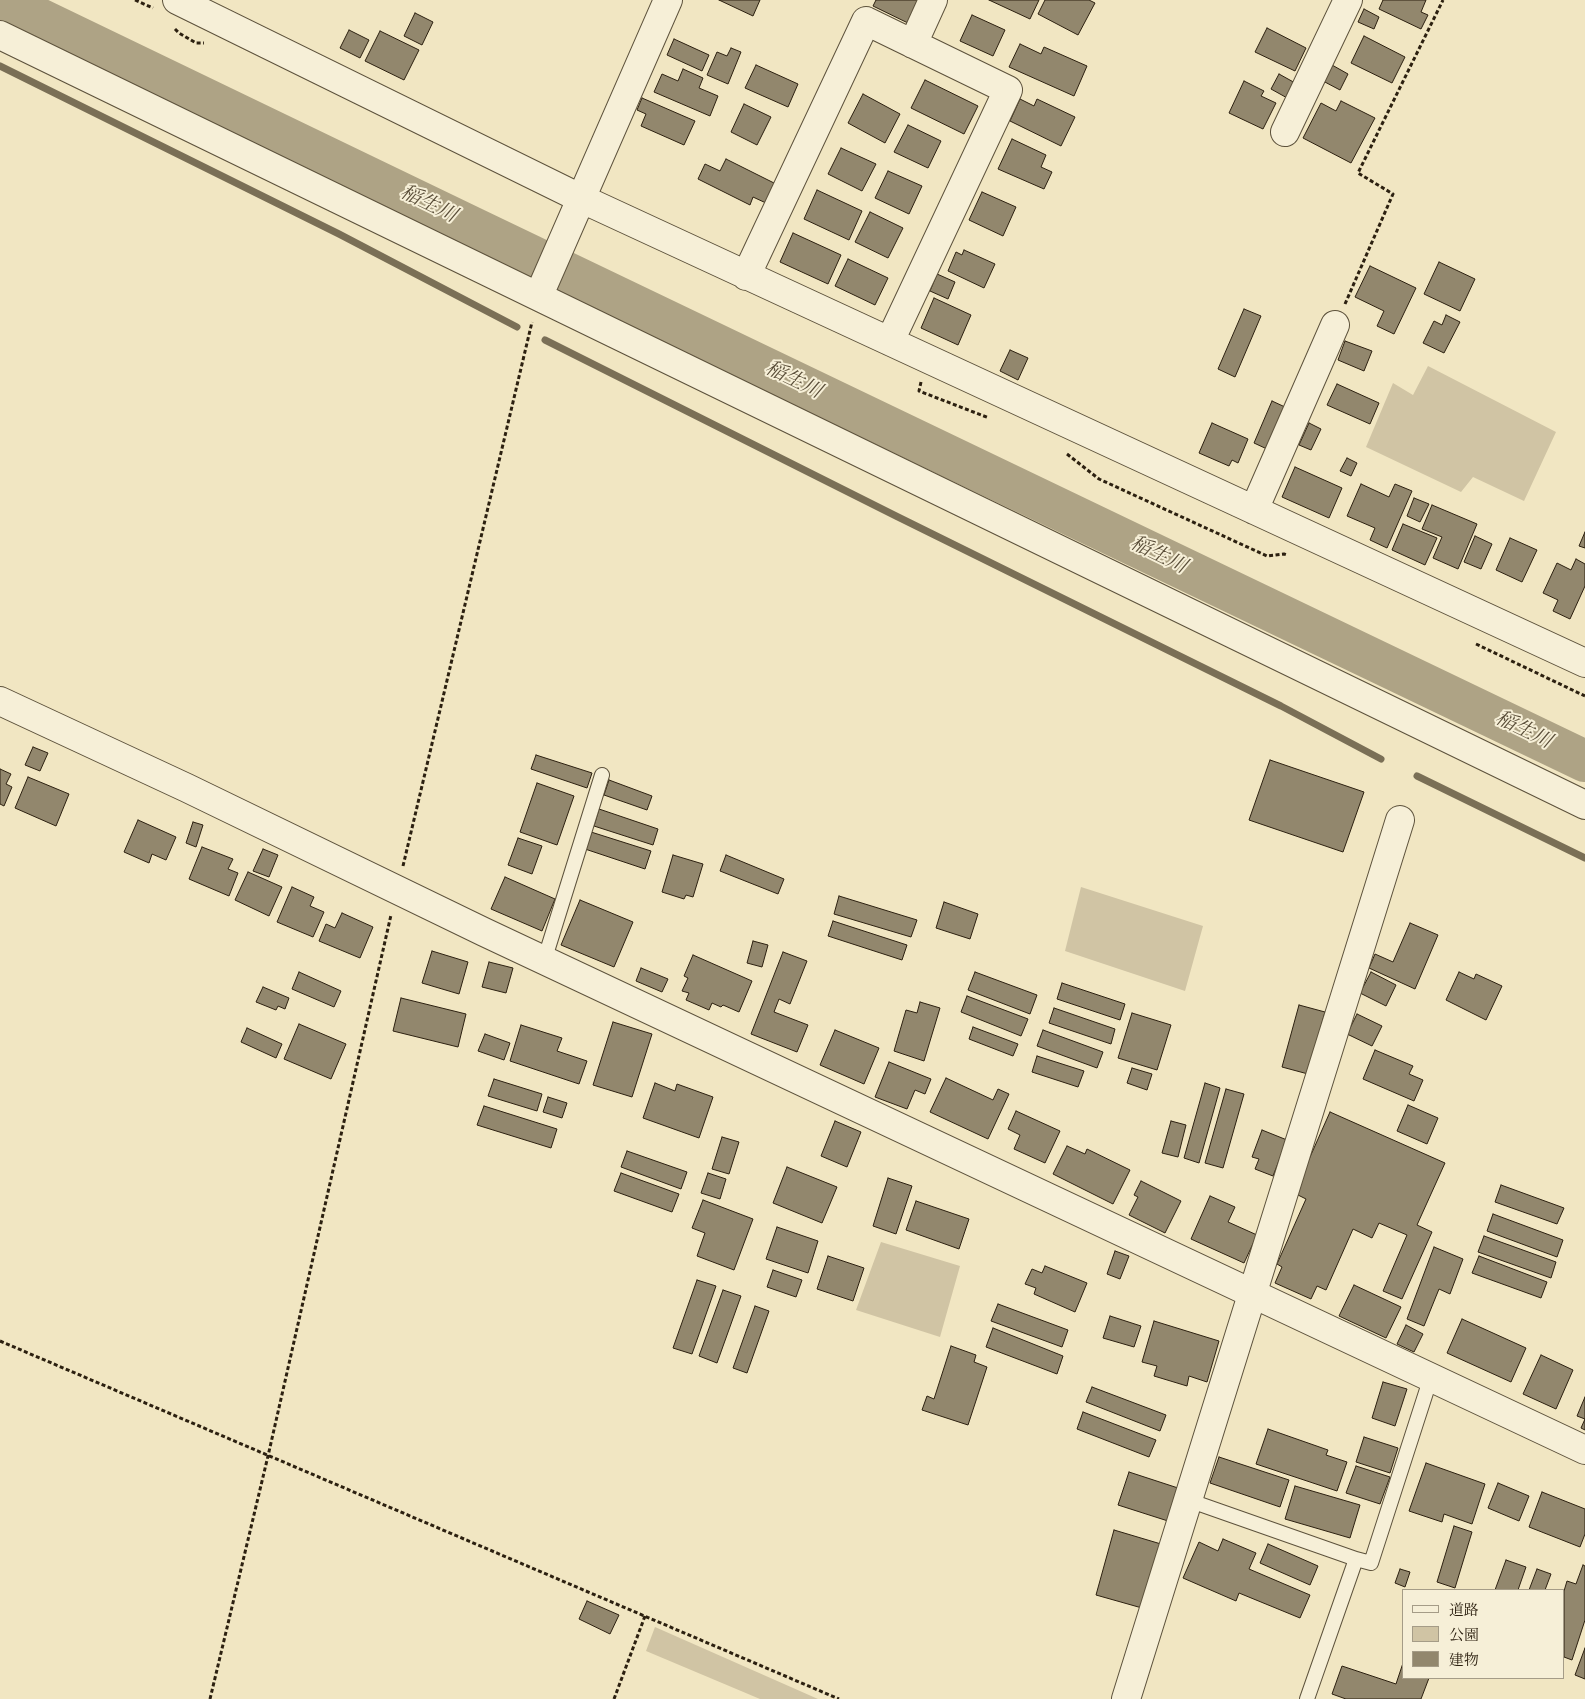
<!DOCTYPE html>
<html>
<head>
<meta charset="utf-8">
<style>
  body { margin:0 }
  #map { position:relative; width:1585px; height:1699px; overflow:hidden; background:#f1e6c2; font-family:"IM FELL Double Pica","Noto Serif JP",serif }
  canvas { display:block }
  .legend { position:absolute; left:1402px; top:1589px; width:162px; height:90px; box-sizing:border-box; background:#f6efd7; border:1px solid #a59c87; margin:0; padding:6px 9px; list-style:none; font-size:15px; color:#2c2010 }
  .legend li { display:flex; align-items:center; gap:10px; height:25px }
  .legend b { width:25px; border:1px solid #a59c87 }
</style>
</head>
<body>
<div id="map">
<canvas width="1585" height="1699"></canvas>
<ul class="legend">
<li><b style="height:6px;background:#f6efd7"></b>道路</li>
<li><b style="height:14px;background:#d0c4a4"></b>公園</li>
<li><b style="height:14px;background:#92876d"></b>建物</li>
</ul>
</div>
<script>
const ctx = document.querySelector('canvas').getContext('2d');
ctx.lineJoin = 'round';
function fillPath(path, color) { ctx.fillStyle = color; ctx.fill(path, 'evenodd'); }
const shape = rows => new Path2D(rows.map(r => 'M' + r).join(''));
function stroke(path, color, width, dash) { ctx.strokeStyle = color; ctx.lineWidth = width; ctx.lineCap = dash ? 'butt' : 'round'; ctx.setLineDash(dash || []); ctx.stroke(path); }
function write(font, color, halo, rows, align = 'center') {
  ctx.font = font + ' "IM FELL Double Pica","Noto Serif JP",serif'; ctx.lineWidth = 4; ctx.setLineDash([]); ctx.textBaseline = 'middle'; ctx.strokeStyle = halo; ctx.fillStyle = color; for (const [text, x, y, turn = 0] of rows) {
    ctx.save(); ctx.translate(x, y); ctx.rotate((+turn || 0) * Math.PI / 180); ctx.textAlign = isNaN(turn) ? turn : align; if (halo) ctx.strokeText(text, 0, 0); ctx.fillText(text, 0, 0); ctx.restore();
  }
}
fillPath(shape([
  [1428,366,1556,432,1524,501,1473,477,1461,492,1366,447,1393,383,1413,395],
  [1081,887,1203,926,1185,991,1065,951],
  [881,1242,960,1266,940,1337,856,1310],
  [655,1627,818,1699,760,1699,646,1651]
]), '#d0c4a4');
stroke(shape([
  [0,66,339,234,517,327],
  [545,340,896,516,1281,706,1381,759],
  [1417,776,1585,858]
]), '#7a6f56', 7);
stroke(shape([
  [0,0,475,229,1585,761]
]), '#aea385', 42);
const building = shape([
  [719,0,760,0,753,16,719,0],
  [876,0,921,0,910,24,873,6,876,0],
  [989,0,1039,0,1030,19,989,0],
  [1045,0,1089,0,1095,3,1078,35,1038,14,1045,0],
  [1383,0,1426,0,1421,12,1428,15,1421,29,1379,9,1383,0],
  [1364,9,1379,17,1374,29,1358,22,1364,9],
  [415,13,433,22,422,45,404,36,415,13],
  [972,15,1005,30,993,56,960,41,972,15],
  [1267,28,1306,48,1295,71,1255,52,1267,28],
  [349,30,369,40,360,58,340,48,349,30],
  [380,31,419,50,404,80,365,61,380,31],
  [1364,36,1405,57,1392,83,1351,63,1364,36],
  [674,39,709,55,702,71,667,55,674,39],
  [1020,44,1041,54,1044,47,1087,66,1074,96,1009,67,1020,44],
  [731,48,741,52,728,84,707,75,717,52,727,56,731,48],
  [756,65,798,84,788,107,745,88,756,65],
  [1332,65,1348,74,1340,90,1323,81,1332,65],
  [683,69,703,78,699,88,718,96,710,116,654,92,662,74,678,81,683,69],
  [1279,74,1297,84,1289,99,1271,89,1279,74],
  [925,80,978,106,964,134,911,108,925,80],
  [1244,81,1264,91,1261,96,1276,103,1263,129,1229,113,1244,81],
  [863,94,900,114,885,143,848,123,863,94],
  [642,98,695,121,684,145,641,126,646,114,637,110,642,98],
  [1020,99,1034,106,1037,99,1075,117,1061,146,1010,121,1020,99],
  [1341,101,1375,118,1351,163,1303,138,1321,103,1336,111,1341,101],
  [744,104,771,117,757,145,731,132,744,104],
  [908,125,941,141,928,168,894,152,908,125],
  [1012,139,1046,155,1041,167,1052,172,1044,189,998,169,1012,139],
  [841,148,876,164,862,191,828,174,841,148],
  [726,159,776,184,766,203,753,197,750,205,698,179,705,164,720,171,726,159],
  [888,171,922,186,909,214,875,198,888,171],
  [817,190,862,211,849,240,804,219,817,190],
  [982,192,1016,207,1003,236,969,220,982,192],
  [870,212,903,228,888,258,855,242,870,212],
  [793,233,841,255,828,284,780,262,793,233],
  [964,250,995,264,984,288,948,271,956,252,962,255,964,250],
  [848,259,888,278,875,305,835,286,848,259],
  [1439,262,1475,279,1460,311,1424,294,1439,262],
  [1370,266,1416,288,1394,334,1377,326,1384,311,1355,297,1370,266],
  [937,274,955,282,948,299,930,291,937,274],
  [934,298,971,315,958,345,921,328,934,298],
  [1244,309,1261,316,1235,377,1218,369,1244,309],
  [1446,315,1460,322,1444,353,1423,343,1434,321,1442,325,1446,315],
  [1345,341,1372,351,1364,371,1338,360,1345,341],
  [1010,350,1028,358,1018,380,1000,371,1010,350],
  [1337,384,1379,403,1370,424,1327,405,1337,384],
  [1272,401,1285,407,1267,449,1254,443,1272,401],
  [1212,423,1248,439,1238,463,1232,460,1229,466,1199,453,1212,423],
  [1309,423,1321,429,1311,450,1299,445,1309,423],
  [1347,458,1357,463,1351,476,1340,471,1347,458],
  [1295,467,1342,488,1329,518,1282,497,1295,467],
  [1361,484,1389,497,1395,484,1412,491,1387,548,1370,540,1375,528,1347,516,1361,484],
  [1414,498,1429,504,1420,522,1407,516,1414,498],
  [1432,505,1477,524,1458,569,1433,558,1442,537,1422,529,1432,505],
  [1403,524,1437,538,1425,565,1392,550,1403,524],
  [1585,532,1585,548,1579,546,1585,532],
  [1475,536,1492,544,1481,569,1464,562,1475,536],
  [1510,538,1537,550,1522,582,1496,570,1510,538],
  [1576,559,1585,564,1585,586,1570,619,1553,611,1558,600,1543,593,1557,563,1571,570,1576,559],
  [33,747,48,753,40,771,25,765,33,747],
  [536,755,592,773,587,788,531,769,536,755],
  [1270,760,1364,792,1343,852,1249,820,1270,760],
  [0,769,11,774,6,784,12,787,4,806,0,804,0,769],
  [28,777,69,794,56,826,15,808,28,777],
  [609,780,652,796,647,810,604,795,609,780],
  [537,783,574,796,557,845,520,832,537,783],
  [599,809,658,829,653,845,594,826,599,809],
  [138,820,176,837,166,860,152,854,149,863,124,852,138,820],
  [193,822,203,825,196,847,186,843,193,822],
  [591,832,651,851,645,869,585,849,591,832],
  [518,838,542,846,532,874,508,865,518,838],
  [202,847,233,859,228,869,238,873,229,896,189,879,202,847],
  [263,849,278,855,269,877,253,871,263,849],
  [673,855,703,864,693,897,686,895,684,899,662,892,673,855],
  [726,855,784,879,778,894,720,871,726,855],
  [248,872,282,887,269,916,235,900,248,872],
  [505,877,555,899,542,931,491,909,505,877],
  [292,887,314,897,310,906,324,912,313,937,277,922,292,887],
  [839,896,917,920,911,937,834,914,839,896],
  [580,900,633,922,614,967,561,945,580,900],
  [944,902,978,914,970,939,936,928,944,902],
  [342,913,373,927,360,958,319,941,326,924,335,928,342,913],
  [833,921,907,945,902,960,828,936,833,921],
  [1410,923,1438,935,1415,989,1369,968,1375,954,1393,962,1410,923],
  [753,941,768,945,762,967,747,963,753,941],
  [432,951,468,962,459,994,422,983,432,951],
  [783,952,807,961,790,1004,779,999,774,1012,808,1025,797,1052,751,1034,783,952],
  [693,955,752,981,739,1012,723,1005,721,1007,712,1003,709,1010,686,1000,689,993,682,991,688,978,684,976,693,955],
  [489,962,513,968,506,993,482,987,489,962],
  [641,968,668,979,662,992,636,981,641,968],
  [299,972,341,991,334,1007,292,989,299,972],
  [975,972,1037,995,1030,1014,968,990,975,972],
  [1371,972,1396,985,1386,1006,1360,993,1371,972],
  [1459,972,1474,979,1476,974,1502,986,1486,1020,1446,1000,1459,972],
  [1062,983,1125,1004,1120,1020,1057,999,1062,983],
  [263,987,289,998,285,1009,278,1006,276,1010,256,1002,263,987],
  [967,996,1028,1019,1021,1036,961,1012,967,996],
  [401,998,466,1014,458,1047,393,1031,401,998],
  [920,1002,940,1008,924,1061,894,1051,906,1010,917,1013,920,1002],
  [1299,1005,1325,1012,1308,1074,1282,1067,1299,1005],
  [1054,1008,1115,1029,1111,1044,1049,1023,1054,1008],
  [1132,1013,1171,1025,1157,1070,1118,1058,1132,1013],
  [1357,1014,1382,1026,1372,1046,1347,1034,1357,1014],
  [613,1022,652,1034,632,1097,593,1085,613,1022],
  [299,1024,346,1044,331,1079,284,1059,299,1024],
  [521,1025,562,1038,557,1051,587,1061,579,1084,510,1061,521,1025],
  [973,1027,1018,1044,1013,1056,969,1039,973,1027],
  [247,1028,282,1044,276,1058,241,1042,247,1028],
  [835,1030,879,1048,864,1084,820,1065,835,1030],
  [1043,1030,1103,1052,1097,1068,1037,1046,1043,1030],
  [485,1034,510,1043,504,1060,478,1051,485,1034],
  [1375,1050,1413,1066,1409,1074,1423,1080,1414,1101,1363,1079,1375,1050],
  [1037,1056,1084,1071,1078,1087,1032,1072,1037,1056],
  [889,1062,931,1079,925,1094,915,1090,907,1109,875,1097,889,1062],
  [1132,1068,1152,1074,1147,1090,1127,1083,1132,1068],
  [946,1078,993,1100,998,1089,1009,1094,988,1139,930,1112,946,1078],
  [494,1079,542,1094,537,1111,488,1096,494,1079],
  [655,1083,675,1091,677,1084,713,1097,699,1138,643,1118,655,1083],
  [1205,1083,1220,1088,1199,1163,1184,1158,1205,1083],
  [1226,1089,1244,1094,1223,1168,1205,1163,1226,1089],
  [548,1097,567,1103,562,1118,543,1112,548,1097],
  [1408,1105,1438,1118,1427,1144,1397,1131,1408,1105],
  [484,1106,557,1129,551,1148,477,1125,484,1106],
  [1016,1111,1060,1131,1045,1163,1014,1149,1020,1135,1008,1129,1016,1111],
  [1330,1112,1445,1163,1417,1225,1432,1232,1402,1299,1383,1291,1407,1235,1379,1223,1372,1238,1353,1229,1326,1290,1317,1286,1311,1299,1275,1283,1282,1267,1277,1264,1306,1199,1294,1193,1330,1112],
  [835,1121,861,1132,847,1167,821,1156,835,1121],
  [1171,1121,1186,1125,1178,1157,1162,1153,1171,1121],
  [1262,1130,1287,1140,1273,1176,1255,1169,1259,1159,1252,1157,1262,1130],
  [722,1137,739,1142,729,1174,712,1169,722,1137],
  [1067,1146,1085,1154,1087,1149,1130,1170,1113,1204,1053,1174,1067,1146],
  [627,1151,687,1172,681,1189,621,1167,627,1151],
  [787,1167,837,1187,822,1223,773,1203,787,1167],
  [621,1173,679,1194,672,1212,614,1191,621,1173],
  [708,1173,726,1179,720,1199,701,1193,708,1173],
  [888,1178,912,1186,896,1234,873,1226,888,1178],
  [1141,1181,1181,1201,1165,1233,1129,1215,1138,1197,1134,1195,1141,1181],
  [1501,1185,1564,1208,1557,1224,1495,1202,1501,1185],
  [1210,1196,1235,1207,1228,1222,1257,1235,1244,1263,1191,1239,1210,1196],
  [703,1200,753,1219,734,1270,697,1256,705,1233,692,1228,703,1200],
  [916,1201,969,1219,959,1249,906,1230,916,1201],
  [1493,1214,1563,1240,1557,1257,1487,1231,1493,1214],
  [777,1227,818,1241,808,1273,766,1259,777,1227],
  [1484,1236,1556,1262,1551,1278,1478,1252,1484,1236],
  [1434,1247,1463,1259,1450,1294,1439,1289,1424,1326,1407,1319,1434,1247],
  [1115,1251,1129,1256,1120,1279,1107,1274,1115,1251],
  [828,1256,864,1268,853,1301,817,1289,828,1256],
  [1479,1256,1547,1282,1541,1298,1472,1273,1479,1256],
  [1045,1266,1087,1283,1075,1312,1034,1294,1036,1288,1025,1284,1032,1269,1042,1273,1045,1266],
  [773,1270,802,1280,796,1297,767,1287,773,1270],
  [697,1280,716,1286,692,1354,673,1348,697,1280],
  [1354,1285,1401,1307,1386,1338,1339,1316,1354,1285],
  [723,1290,741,1296,717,1363,699,1356,723,1290],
  [998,1304,1068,1330,1062,1347,991,1321,998,1304],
  [755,1306,769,1311,747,1373,733,1368,755,1306],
  [1110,1316,1141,1326,1134,1347,1103,1338,1110,1316],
  [1462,1319,1526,1348,1511,1382,1447,1353,1462,1319],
  [1154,1321,1219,1341,1207,1382,1189,1376,1187,1386,1154,1376,1157,1366,1142,1362,1154,1321],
  [1406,1325,1423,1334,1414,1352,1397,1344,1406,1325],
  [993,1328,1063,1356,1057,1374,986,1347,993,1328],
  [951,1346,976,1355,974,1362,987,1367,968,1425,922,1410,927,1396,934,1399,951,1346],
  [1541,1355,1573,1370,1556,1409,1523,1394,1541,1355],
  [1383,1382,1407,1389,1395,1426,1372,1418,1383,1382],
  [1092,1387,1166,1415,1160,1431,1086,1402,1092,1387],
  [1585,1397,1585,1430,1581,1428,1585,1419,1577,1416,1585,1397],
  [1083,1412,1156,1440,1149,1457,1077,1429,1083,1412],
  [1268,1429,1328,1450,1326,1455,1347,1462,1337,1491,1256,1464,1268,1429],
  [1364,1437,1398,1448,1390,1473,1356,1462,1364,1437],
  [1219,1457,1289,1480,1280,1507,1210,1483,1219,1457],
  [1426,1463,1485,1484,1472,1524,1444,1514,1442,1522,1409,1511,1426,1463],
  [1356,1466,1390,1477,1380,1504,1346,1493,1356,1466],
  [1129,1472,1178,1488,1168,1521,1118,1505,1129,1472],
  [1498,1483,1529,1496,1519,1521,1488,1508,1498,1483],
  [1295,1486,1360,1505,1350,1538,1285,1519,1295,1486],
  [1542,1492,1585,1509,1585,1534,1580,1547,1529,1527,1542,1492],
  [1454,1526,1472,1532,1455,1588,1437,1582,1454,1526],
  [1114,1530,1161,1544,1142,1608,1096,1595,1114,1530],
  [1223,1539,1256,1553,1249,1569,1310,1595,1300,1618,1239,1593,1236,1601,1183,1578,1199,1542,1218,1551,1223,1539],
  [1268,1544,1318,1566,1310,1585,1260,1563,1268,1544],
  [1506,1560,1526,1567,1518,1590,1495,1590,1506,1560],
  [1583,1565,1585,1566,1585,1620,1572,1660,1564,1657,1564,1591,1567,1581,1576,1584,1583,1565],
  [1400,1569,1410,1572,1405,1587,1395,1583,1400,1569],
  [1537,1569,1551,1574,1545,1590,1529,1590,1537,1569],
  [587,1601,619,1615,610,1634,579,1619,587,1601],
  [1585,1648,1585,1679,1575,1675,1585,1648],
  [1403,1663,1404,1678,1429,1678,1421,1699,1346,1699,1332,1694,1342,1666,1396,1684,1403,1663]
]);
fillPath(building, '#92876d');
stroke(building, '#2c2010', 1);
const service = shape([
  [544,961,602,775],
  [1188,1500,1356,1559,1307,1699],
  [1356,1559,1371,1563,1431,1377]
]);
const minor = shape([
  [177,0,580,198,1585,663],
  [0,35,1585,805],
  [913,44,933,0],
  [1285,132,1348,0],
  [746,276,866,21,1008,90,890,341],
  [539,295,668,0],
  [1254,510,1335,325],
  [1126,1699,1400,820]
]);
const tertiary = shape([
  [0,701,187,788,484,932,1585,1450]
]);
stroke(service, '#5d523c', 16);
stroke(minor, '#5d523c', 30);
stroke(tertiary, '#5d523c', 30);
stroke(shape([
  [135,0,153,8],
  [175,29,179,33,196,43,204,43],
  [1345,304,1393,194,1358,173,1443,0],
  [921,382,919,391,989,418],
  [1067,454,1099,479,1267,556,1284,554,1287,555],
  [1476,644,1585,696],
  [403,866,532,322],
  [0,1341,839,1699],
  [210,1699,268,1456,391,915],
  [614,1699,645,1616]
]), '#2c2010', 3, [4, 2.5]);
stroke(service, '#f6efd7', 14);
stroke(minor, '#f6efd7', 28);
stroke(tertiary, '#f6efd7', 28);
write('italic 20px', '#5a4e39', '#f6efd7', [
  ["稲生川",428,205,26],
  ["稲生川",793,381,26],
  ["稲生川",1158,556,26],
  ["稲生川",1523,731,26]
]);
</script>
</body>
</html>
